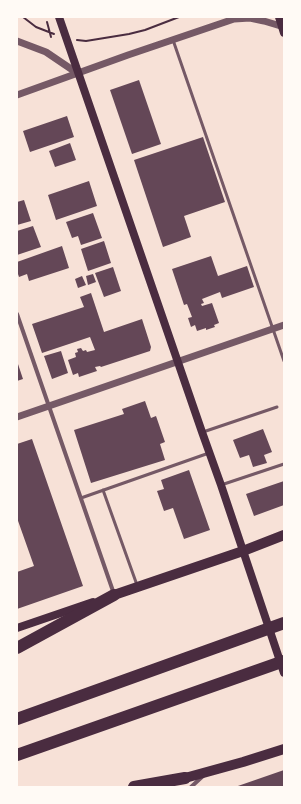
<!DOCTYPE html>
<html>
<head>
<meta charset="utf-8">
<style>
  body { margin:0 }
  #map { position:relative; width:301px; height:804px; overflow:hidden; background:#f7e1d7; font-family:Literata,serif }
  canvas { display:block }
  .frame { position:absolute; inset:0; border:18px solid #fffaf5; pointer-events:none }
</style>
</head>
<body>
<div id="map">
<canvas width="301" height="804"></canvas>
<div class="frame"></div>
</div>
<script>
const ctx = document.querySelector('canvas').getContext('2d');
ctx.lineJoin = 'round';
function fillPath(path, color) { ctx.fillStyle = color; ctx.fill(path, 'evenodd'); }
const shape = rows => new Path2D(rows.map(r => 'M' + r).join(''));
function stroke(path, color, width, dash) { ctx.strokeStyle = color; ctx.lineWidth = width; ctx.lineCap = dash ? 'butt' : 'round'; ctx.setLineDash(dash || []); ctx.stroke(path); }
fillPath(shape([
  [139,80,161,144,132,154,110,90],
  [67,116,74,137,30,152,23,131],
  [203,137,225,202,184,216,191,237,163,247,134,160],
  [70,143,76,160,55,167,49,151],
  [89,181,97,206,56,220,48,195],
  [24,200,31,221,17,225,17,202],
  [93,213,102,238,81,245,78,236,72,238,66,222],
  [33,226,41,247,17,255,17,231],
  [104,241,111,263,88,271,81,249],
  [62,246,69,268,29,281,27,274,19,277,17,271,17,262],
  [211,256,218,276,247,266,254,287,222,298,220,292,202,299,204,303,201,304,202,306,212,303,219,323,214,325,215,327,206,330,206,328,197,331,195,325,191,327,188,318,192,317,187,304,184,305,172,269],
  [113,267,121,291,104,297,95,273],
  [93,274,96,282,88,285,86,276],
  [82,276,86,285,78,288,75,279],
  [91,293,104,332,142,319,151,347,150,351,101,367,100,366,95,367,97,371,79,377,78,373,73,375,68,360,76,357,75,353,78,352,77,349,81,348,83,351,86,350,87,352,95,350,90,337,42,353,32,324,84,307,80,297],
  [61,351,68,373,52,379,44,356],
  [17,361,23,379,17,381],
  [145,401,151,418,156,416,165,442,160,444,165,460,91,483,74,430,124,414,122,409],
  [263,429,272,452,264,455,267,463,253,467,249,455,240,458,233,440],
  [32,439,83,586,17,609,17,572,34,566,17,518,17,444],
  [189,470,210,530,184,539,173,508,164,511,157,491,164,489,161,480],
  [284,481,284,505,254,516,246,494],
  [284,770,284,787,235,787]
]), '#644757');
stroke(shape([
  [23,17,36,27,54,34],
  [47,22,51,37],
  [77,40,86,41,129,34,145,30,179,17]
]), '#4a2c40', 2);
stroke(shape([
  [173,40,284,361],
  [203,432,277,407],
  [221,485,284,464],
  [103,490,137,585],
  [81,498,209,453]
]), '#755966', 3);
stroke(shape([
  [17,314,114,594],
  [191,787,203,776]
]), '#755966', 4);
stroke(shape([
  [17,41,46,52,77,73],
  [17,95,128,55,234,19,250,18,264,21,284,27],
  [17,417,284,325]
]), '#755966', 7);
stroke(shape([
  [59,17,202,432,221,485,284,673],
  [279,17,284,33],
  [17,628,93,602]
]), '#4a2c40', 8);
stroke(shape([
  [114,595,243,551,284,535],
  [185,778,243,762,284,749]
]), '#4a2c40', 10);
stroke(shape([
  [17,648,114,595],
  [17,719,284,623],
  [17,755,284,661],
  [134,787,185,778]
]), '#4a2c40', 12);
</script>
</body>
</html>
